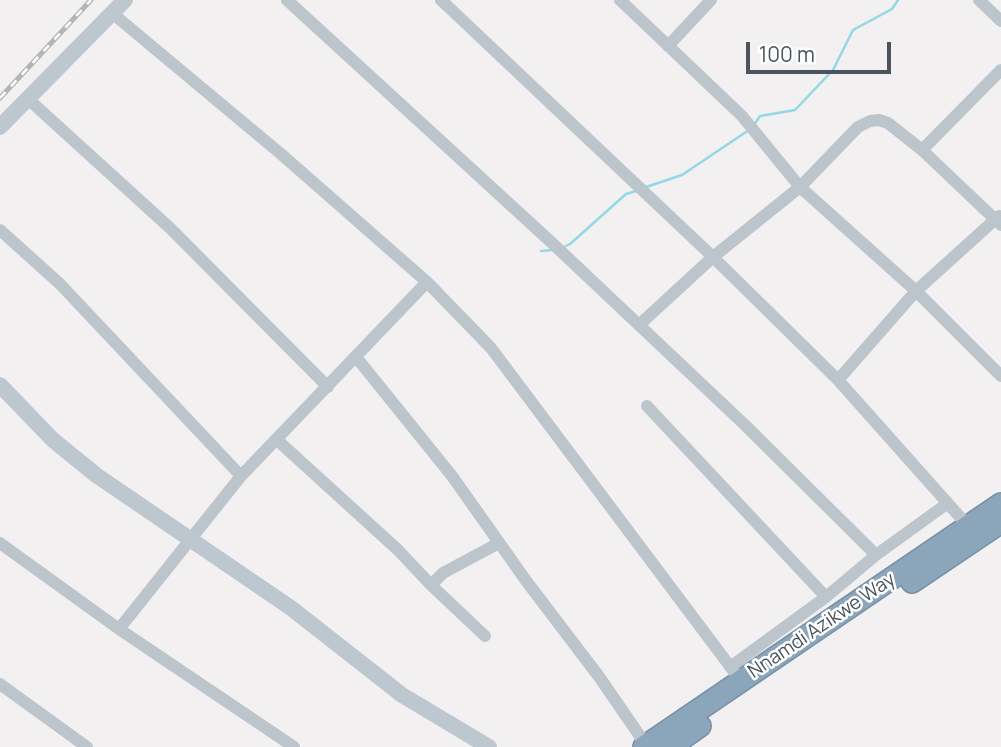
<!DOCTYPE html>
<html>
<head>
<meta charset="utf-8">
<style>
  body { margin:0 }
  #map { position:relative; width:1001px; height:747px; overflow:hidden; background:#f2f0f0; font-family:Manrope,sans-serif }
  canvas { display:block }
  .scale { position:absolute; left:746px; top:42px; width:145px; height:32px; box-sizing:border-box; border:4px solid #49545c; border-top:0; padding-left:9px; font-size:21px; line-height:24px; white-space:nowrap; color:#49545c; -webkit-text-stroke:5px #fff; paint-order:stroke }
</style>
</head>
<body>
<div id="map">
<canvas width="1001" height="747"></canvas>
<div class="scale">100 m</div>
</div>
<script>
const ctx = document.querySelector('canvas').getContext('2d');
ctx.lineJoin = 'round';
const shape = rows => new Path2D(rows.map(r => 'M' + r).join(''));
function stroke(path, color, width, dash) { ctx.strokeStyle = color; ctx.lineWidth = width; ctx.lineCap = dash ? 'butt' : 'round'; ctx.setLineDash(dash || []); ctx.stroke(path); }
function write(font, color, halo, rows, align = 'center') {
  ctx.font = font + ' Manrope,sans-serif'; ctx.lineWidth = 5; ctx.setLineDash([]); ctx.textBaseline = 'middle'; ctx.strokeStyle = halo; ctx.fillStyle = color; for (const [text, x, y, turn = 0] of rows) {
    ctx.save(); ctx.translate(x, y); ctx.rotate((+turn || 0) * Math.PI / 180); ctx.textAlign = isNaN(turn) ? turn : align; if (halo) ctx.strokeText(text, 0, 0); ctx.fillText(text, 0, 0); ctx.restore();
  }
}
stroke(shape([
  [754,125,760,116,795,110,833,70,853,30,892,9,898,0],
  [646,187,682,175,749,130],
  [562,248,570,244,626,194,636,191],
  [541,251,552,250]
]), '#93d9e5', 2.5);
const highway = shape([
  [912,582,1001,522],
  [644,747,1001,504],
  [670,747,700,726]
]);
stroke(highway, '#7790a6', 24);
stroke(shape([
  [287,0,551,242,746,426,876,555,948,503],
  [441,0,713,257,838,380,968,526],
  [620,0,742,116,800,187,916,291,1001,376],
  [979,0,1001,21],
  [112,13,281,154,427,282,491,348,741,681],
  [668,46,711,0],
  [27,98,170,228,328,387],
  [922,150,1001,70],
  [0,230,60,284,241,476],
  [639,325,713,257,800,187,858,127,870,121,879,120,888,123,922,150,1001,225],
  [356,357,452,476,527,582,600,678,646,745],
  [838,380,916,291,999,216],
  [647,406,826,597],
  [276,439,398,550,431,585,443,573,499,543],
  [0,543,119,629,294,747],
  [431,585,485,636],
  [119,629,241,476,427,282],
  [730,667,826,597,876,555],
  [0,684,87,747]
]), '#bcc5cb', 12);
stroke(shape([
  [0,127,125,0],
  [0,385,53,440,96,475,291,608,402,695,489,747]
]), '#bdc7d0', 16);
stroke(highway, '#8ba5ba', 21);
const rail = shape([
  [0,98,91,0]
]);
stroke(rail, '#b2b6b9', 5);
stroke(rail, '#fff', 2.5, [8]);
write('19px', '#49545c', '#fff', [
  ["Nnamdi Azikwe Way",822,626,-34]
]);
</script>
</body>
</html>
